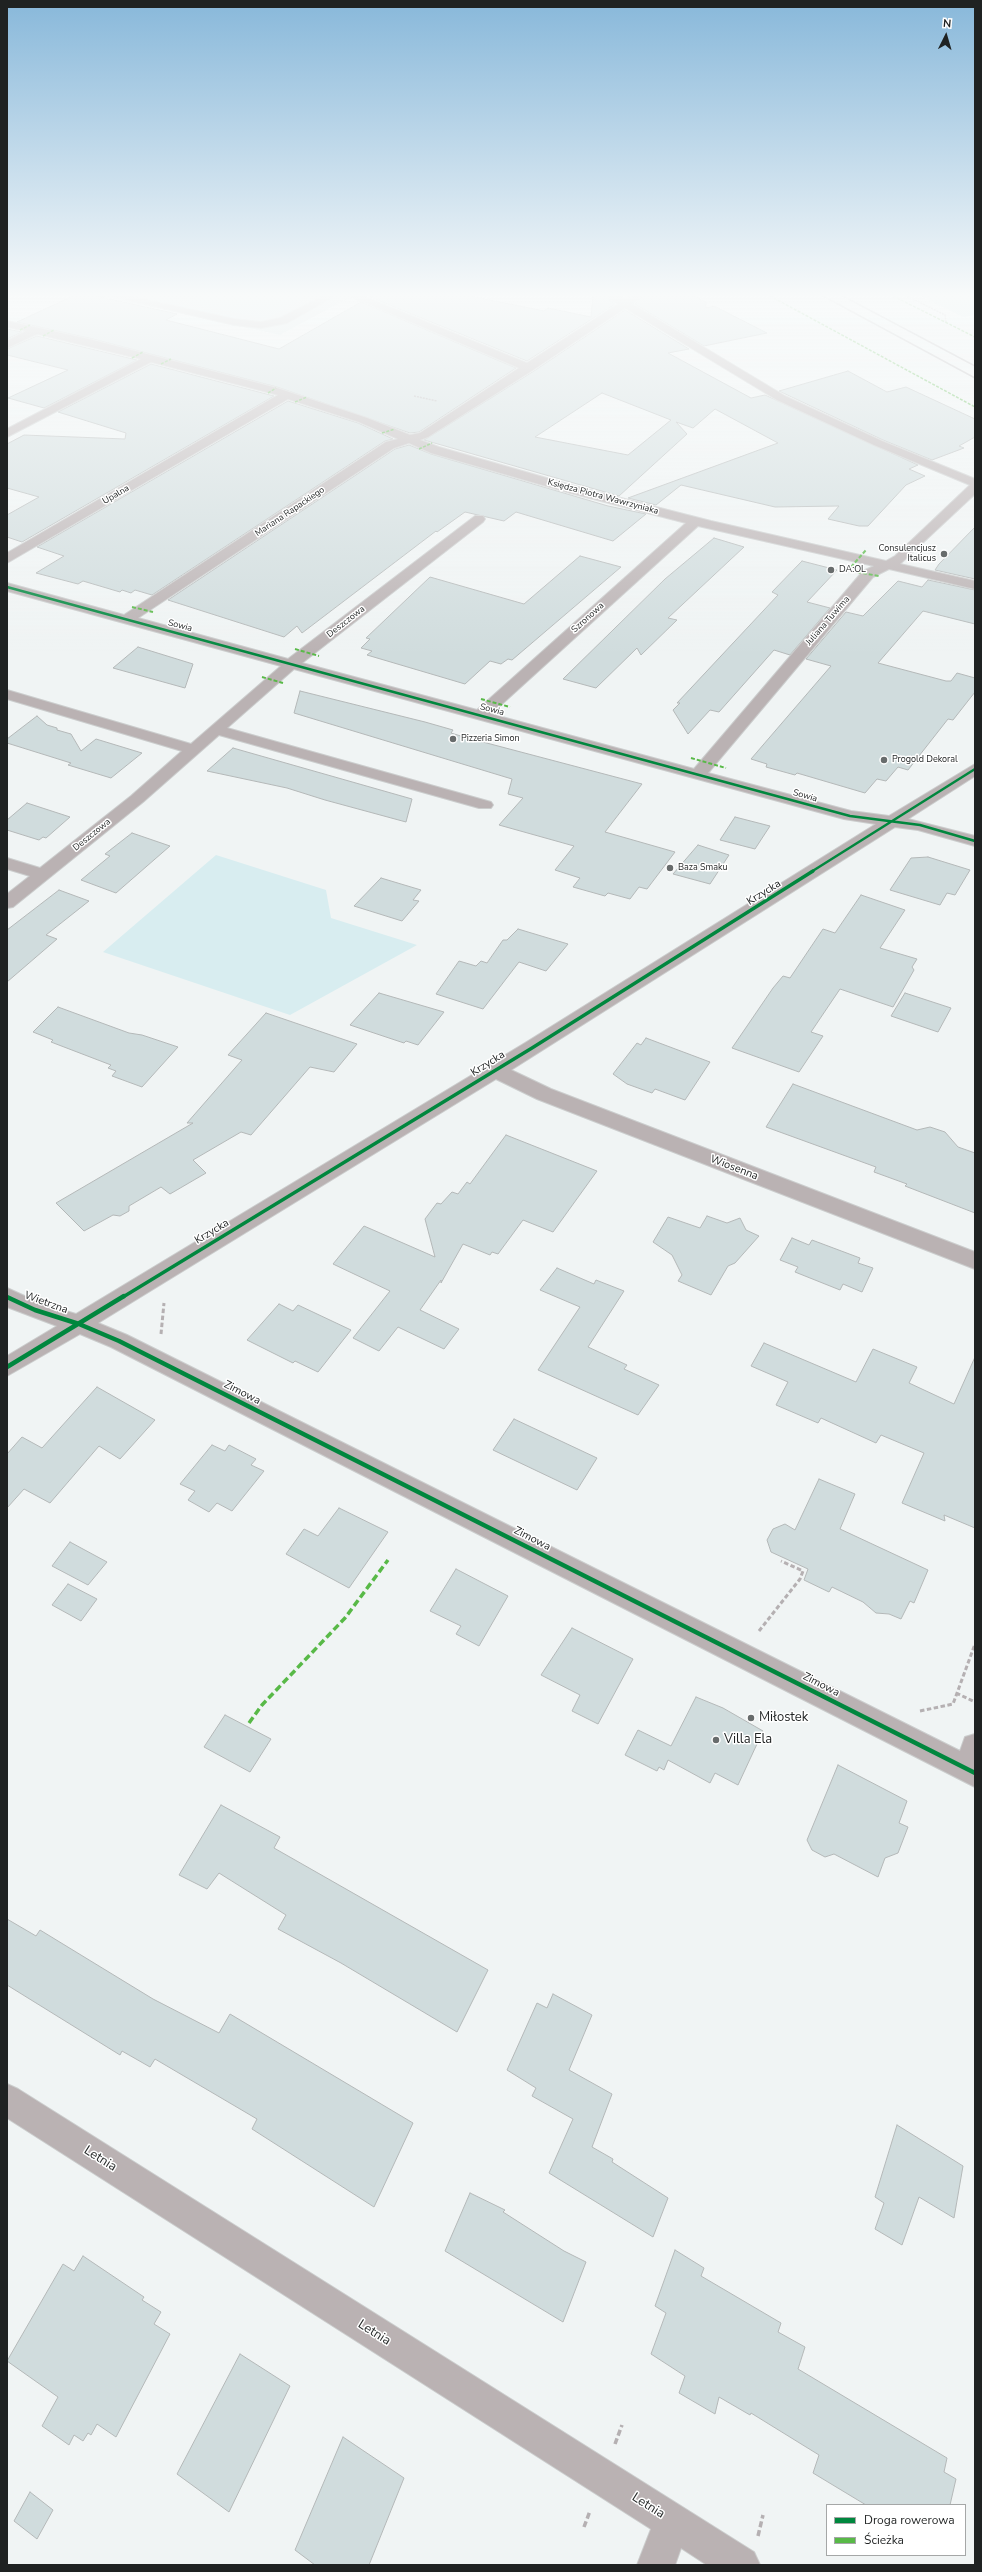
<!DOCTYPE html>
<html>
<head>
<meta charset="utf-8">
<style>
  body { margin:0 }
  #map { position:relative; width:982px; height:2572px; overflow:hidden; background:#f0f4f4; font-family:"Nunito Sans",sans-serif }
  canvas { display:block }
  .frame { position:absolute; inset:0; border:8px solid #1f2222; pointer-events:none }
  .legend { position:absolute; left:826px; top:2504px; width:140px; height:52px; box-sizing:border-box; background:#fff; border:1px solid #a5a7a7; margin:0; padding:5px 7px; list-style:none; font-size:12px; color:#1f2222 }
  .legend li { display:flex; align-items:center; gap:8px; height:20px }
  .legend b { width:20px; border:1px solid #a5a7a7 }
  .north { position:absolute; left:926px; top:16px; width:40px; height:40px; -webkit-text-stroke:3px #fff; paint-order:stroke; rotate:5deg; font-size:11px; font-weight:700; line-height:16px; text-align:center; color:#1f2222 }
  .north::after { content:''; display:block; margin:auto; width:14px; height:18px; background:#1f2222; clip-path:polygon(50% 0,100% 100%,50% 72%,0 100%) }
</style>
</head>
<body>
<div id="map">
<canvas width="982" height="2572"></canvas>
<div class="frame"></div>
<ul class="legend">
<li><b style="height:5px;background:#00873e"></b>Droga rowerowa</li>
<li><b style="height:5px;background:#58b947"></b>Ścieżka</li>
</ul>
<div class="north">N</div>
</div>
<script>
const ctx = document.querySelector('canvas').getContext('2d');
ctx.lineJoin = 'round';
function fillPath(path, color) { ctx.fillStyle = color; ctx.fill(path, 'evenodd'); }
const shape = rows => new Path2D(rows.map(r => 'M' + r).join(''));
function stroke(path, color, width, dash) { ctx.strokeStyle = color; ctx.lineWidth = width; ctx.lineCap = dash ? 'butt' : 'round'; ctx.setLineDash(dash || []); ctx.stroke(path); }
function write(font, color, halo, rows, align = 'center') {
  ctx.font = font + ' "Nunito Sans",sans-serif'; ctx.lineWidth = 3; ctx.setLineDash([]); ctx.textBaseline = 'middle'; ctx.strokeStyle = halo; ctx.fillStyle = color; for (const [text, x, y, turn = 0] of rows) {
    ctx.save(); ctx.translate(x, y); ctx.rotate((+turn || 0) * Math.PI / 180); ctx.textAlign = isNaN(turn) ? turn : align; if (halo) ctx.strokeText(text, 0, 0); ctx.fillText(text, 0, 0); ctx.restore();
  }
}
fillPath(shape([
  [100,296,352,296,280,335]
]), '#dee8e9');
fillPath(shape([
  [125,296,160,296,182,301,177,302,178,304,264,323,246,322],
  [198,296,301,296,306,297,266,319,186,302],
  [921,296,975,296,975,315,963,317],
  [216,855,326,890,331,918,417,945,290,1015,103,952]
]), '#d8edf0');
const building = shape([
  [73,296,96,296,177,314,166,320,279,349,361,302,516,368,419,432,410,433,277,387,93,339,17,322,73,296],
  [373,296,470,296,544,311,548,308,591,317,593,296,609,296,609,300,615,304,527,361,370,297,373,296],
  [643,296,694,296,706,302,706,308,714,306,767,333,704,346,635,304,643,296],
  [625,310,689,349,668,353,751,398,765,395,918,465,909,469,925,476,906,485,868,526,859,526,828,519,839,506,775,507,681,485,656,505,628,498,778,443,715,409,693,428,676,422,687,434,619,496,424,440,534,371,625,310],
  [602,393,671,420,628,455,535,437,602,393],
  [7,329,22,332,7,339,7,329],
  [37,336,137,360,44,408,8,398,68,370,7,355,7,349,37,336],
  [151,364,274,396,22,542,7,537,7,515,39,497,7,488,7,444,24,435,125,439,126,433,58,412,151,364],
  [848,371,887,392,906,387,975,419,975,437,959,446,964,448,932,460,883,440,779,391,848,371],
  [288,401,358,423,393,439,385,441,152,595,135,590,131,593,122,590,120,592,83,581,78,584,36,573,64,556,37,547,288,401],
  [409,445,431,454,608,506,646,514,613,541,516,512,504,521,465,512,437,532,436,531,302,633,297,626,284,637,168,600,395,449,409,445],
  [975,527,975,579,935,570,939,564,975,527],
  [714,538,744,547,668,618,677,620,641,655,637,648,596,688,563,679,665,579,714,538],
  [580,556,621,567,512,660,508,659,501,664,490,661,465,684,367,655,372,651,361,648,370,639,366,638,430,577,524,604,580,556],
  [802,561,837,570,807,602,830,608,790,655,774,650,719,712,710,710,688,734,673,710,680,703,677,703,778,595,772,592,802,561],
  [928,580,975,590,975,624,923,611,878,663,946,681,951,681,957,673,975,678,975,692,953,720,948,719,908,770,898,767,886,781,877,779,865,793,797,773,795,775,766,767,767,764,751,759,831,666,806,659,846,612,863,616,898,581,922,587,928,580],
  [138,647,193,664,185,688,113,668,138,647],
  [300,691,425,722,453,730,451,733,464,737,642,784,605,832,675,852,647,889,639,887,630,899,608,893,605,896,573,887,580,878,555,870,574,846,499,825,523,798,508,794,512,779,294,713,300,691],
  [37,716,47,725,57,728,57,730,71,734,81,751,96,739,142,753,111,778,68,765,71,763,7,743,7,739,37,716],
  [233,748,412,799,406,822,325,800,287,788,207,771,233,748],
  [27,803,70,817,46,838,43,837,39,840,7,830,7,820,27,803],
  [735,817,770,826,755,849,720,840,735,817],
  [132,833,170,846,116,893,81,880,110,856,105,854,132,833],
  [698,845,729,855,710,884,673,874,698,845],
  [928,857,970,870,955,895,947,893,940,905,890,890,911,858,928,857],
  [381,878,421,890,413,900,419,901,402,921,354,906,381,878],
  [59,890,89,901,46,935,57,939,7,982,7,930,59,890],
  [861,895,905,910,880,948,917,959,912,967,914,970,893,1007,840,989,811,1032,823,1036,799,1072,732,1048,773,988,783,976,790,978,823,929,835,933,861,895],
  [518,929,568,944,546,971,519,962,483,1009,436,994,459,961,476,966,481,961,487,963,503,940,507,940,518,929],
  [379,993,444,1012,418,1045,406,1041,404,1043,350,1025,379,993],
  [905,993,951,1008,938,1032,891,1016,905,993],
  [58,1007,129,1033,142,1035,178,1047,142,1087,112,1076,116,1071,108,1068,111,1065,51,1042,53,1040,33,1032,58,1007],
  [266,1013,357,1044,334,1072,310,1067,251,1135,241,1132,193,1160,206,1173,170,1194,161,1187,129,1206,129,1211,120,1216,113,1215,84,1231,56,1203,193,1123,187,1123,242,1060,228,1055,266,1013],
  [646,1038,710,1062,685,1100,655,1089,652,1093,627,1084,613,1074,637,1043,641,1045,646,1038],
  [793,1084,917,1130,930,1127,945,1132,958,1147,975,1153,975,1213,905,1186,907,1184,874,1172,876,1167,766,1127,793,1084],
  [506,1135,597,1171,553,1232,523,1220,498,1254,492,1252,490,1255,463,1244,441,1283,441,1280,420,1310,459,1329,444,1349,398,1327,379,1351,353,1338,390,1291,333,1264,364,1226,435,1257,425,1219,437,1203,441,1204,452,1192,458,1194,467,1182,470,1184,506,1135],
  [707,1216,727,1223,740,1218,746,1230,759,1236,735,1263,728,1266,711,1295,678,1281,682,1275,672,1255,653,1242,668,1217,700,1228,707,1216],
  [792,1238,809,1245,812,1240,860,1258,858,1263,873,1268,862,1292,843,1284,840,1290,795,1272,798,1267,780,1260,792,1238],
  [557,1268,594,1284,596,1280,624,1291,588,1347,627,1365,624,1369,659,1385,638,1415,538,1370,580,1307,540,1290,557,1268],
  [279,1304,293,1311,298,1305,351,1330,318,1372,295,1361,293,1363,247,1340,279,1304],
  [764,1343,856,1382,873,1349,917,1367,909,1383,954,1404,975,1357,975,1528,944,1515,945,1521,902,1503,924,1453,881,1435,876,1443,821,1418,818,1423,776,1405,788,1382,751,1366,764,1343],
  [97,1387,155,1420,120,1459,99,1446,50,1503,24,1489,7,1508,7,1454,22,1437,42,1448,97,1387],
  [514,1419,597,1458,577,1490,493,1450,514,1419],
  [212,1445,225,1451,229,1445,256,1459,251,1465,264,1471,232,1511,217,1503,209,1512,188,1500,195,1491,180,1484,212,1445],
  [819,1479,855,1494,840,1529,928,1570,914,1603,910,1601,901,1619,889,1614,876,1613,863,1602,832,1587,829,1592,804,1580,808,1569,771,1552,767,1540,773,1529,785,1524,795,1530,819,1479],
  [339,1508,388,1532,349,1588,286,1554,304,1529,318,1536,339,1508],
  [70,1542,107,1562,88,1585,52,1566,70,1542],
  [456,1569,508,1596,479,1646,456,1634,461,1626,430,1611,456,1569],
  [68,1584,97,1599,81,1621,52,1605,68,1584],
  [572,1628,633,1659,598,1724,572,1711,580,1695,541,1675,572,1628],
  [696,1697,723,1708,763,1731,738,1785,715,1773,710,1783,668,1760,664,1770,659,1767,657,1771,625,1755,638,1730,671,1746,696,1697],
  [225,1715,271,1739,250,1772,204,1747,225,1715],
  [838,1765,907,1801,899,1823,908,1827,898,1853,885,1858,878,1877,834,1854,825,1857,812,1850,807,1840,838,1765],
  [221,1805,280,1837,274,1848,488,1970,457,2032,341,1963,278,1929,286,1915,219,1873,207,1889,179,1875,221,1805],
  [7,1919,36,1936,40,1930,153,1999,219,2033,230,2014,413,2123,374,2207,252,2129,257,2119,155,2059,150,2067,122,2051,120,2055,7,1985,7,1919],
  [553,1994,592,2015,569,2070,612,2094,592,2147,613,2159,612,2162,668,2198,653,2237,549,2173,573,2119,532,2096,536,2088,507,2070,537,2003,547,2008,553,1994],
  [897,2125,963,2166,954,2218,919,2197,902,2245,875,2229,884,2203,875,2197,897,2125],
  [470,2193,505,2210,503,2212,564,2251,586,2262,563,2322,445,2251,470,2193],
  [675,2250,704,2268,701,2276,781,2323,778,2332,805,2347,798,2369,947,2458,944,2472,956,2479,950,2505,866,2505,813,2473,819,2455,751,2413,750,2415,719,2397,715,2414,679,2393,685,2376,651,2354,666,2313,655,2306,675,2250],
  [83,2256,144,2297,142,2300,161,2312,154,2324,170,2334,116,2437,97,2424,91,2435,88,2433,83,2441,74,2435,69,2445,42,2426,58,2397,7,2361,63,2264,74,2271,83,2256],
  [240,2354,290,2386,229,2512,177,2474,240,2354],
  [343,2437,404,2478,369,2565,315,2565,295,2550,343,2437],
  [30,2492,53,2510,37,2539,14,2521,30,2492]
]);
fillPath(building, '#d0dcdd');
stroke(building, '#b4b8b8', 1);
const minor = shape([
  [111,296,129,296,234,319,261,322,280,318,323,296,335,296,287,323,261,328,234,325,111,296],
  [350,296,363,296,527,363,618,304,610,299,610,296,619,296,625,299,631,296,642,296,632,304,785,396,882,441,975,479,975,494,900,564,975,581,975,589,889,569,873,577,708,773,851,811,889,816,975,764,975,776,908,819,975,836,975,846,918,830,895,827,511,1070,551,1089,975,1252,975,1269,537,1099,496,1079,98,1323,127,1335,960,1751,965,1737,975,1734,975,1787,111,1347,80,1334,7,1376,7,1356,57,1326,7,1307,7,1288,42,1304,76,1314,525,1043,876,824,844,819,294,669,227,728,491,802,493,805,491,808,479,808,219,735,143,802,13,907,7,908,7,894,30,876,7,869,7,858,40,868,131,796,182,751,7,699,7,690,191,744,281,666,7,591,7,583,124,615,386,442,398,439,359,422,288,399,7,563,7,553,278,395,151,362,7,437,7,429,141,359,37,334,7,348,7,341,26,331,7,327,7,321,93,340,277,388,367,418,410,435,420,433,519,368,350,296],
  [625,308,777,400,874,445,970,485,895,556,886,561,711,521,578,487,439,447,420,440,428,437,533,370,625,308],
  [409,443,431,453,570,493,686,523,477,710,302,663,483,522,485,519,483,516,475,516,288,659,138,618,394,448,409,443],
  [698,526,874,566,863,571,694,769,491,714,698,526],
  [7,2084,18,2089,754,2552,760,2565,707,2565,681,2548,675,2565,637,2565,651,2529,7,2118,7,2084]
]);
stroke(minor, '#cbcdcd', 2);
stroke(shape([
  [907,296,945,315,946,322],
  [414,396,437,401]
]), '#b5b0b2', 1.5, [2, 1]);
stroke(shape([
  [161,1334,164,1303],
  [759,1631,800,1579,803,1571,781,1561],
  [956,1693,975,1702],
  [920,1711,953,1704,975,1644]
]), '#b5b0b2', 3, [4.5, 2.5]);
stroke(shape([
  [615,2444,622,2425],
  [584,2527,590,2511],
  [758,2536,763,2515]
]), '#b5b0b2', 3.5, [6, 3]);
fillPath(minor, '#bab2b3');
stroke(shape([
  [823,296,975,378],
  [843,296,975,366]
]), '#b4b0b2', 1.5);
stroke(shape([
  [770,296,975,407],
  [893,296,975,337],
  [20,330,30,325],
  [43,336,54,330],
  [132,358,143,352],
  [161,364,171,359],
  [268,393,276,388],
  [295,402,307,397],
  [382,433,395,429],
  [419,449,432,443]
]), '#58b947', 1.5, [3, 1.5]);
stroke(shape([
  [851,567,866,550],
  [851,571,879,576],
  [132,607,153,612],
  [295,649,319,656],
  [262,677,283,683],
  [481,699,510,707],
  [691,758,726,768]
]), '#58b947', 2, [4, 2]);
stroke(shape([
  [249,1723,262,1705,345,1618,388,1560]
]), '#58b947', 3.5, [7, 3.5]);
stroke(shape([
  [7,587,850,816,920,825,975,841],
  [811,872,975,769]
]), '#00873e', 2.5);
stroke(shape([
  [123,1297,532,1048,813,871]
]), '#00873e', 3.5);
stroke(shape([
  [7,1297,35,1310,79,1324,119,1341,975,1773],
  [7,1367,124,1296]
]), '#00873e', 4.5);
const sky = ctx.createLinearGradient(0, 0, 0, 656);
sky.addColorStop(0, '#88b8da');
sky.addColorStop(0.45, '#f8fafa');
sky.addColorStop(1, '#f8fafa00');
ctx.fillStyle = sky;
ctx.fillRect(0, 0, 982, 656);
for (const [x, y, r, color] of [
  [944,554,4,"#686c6c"],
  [831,570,4,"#686c6c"],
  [453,739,4,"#686c6c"],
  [884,760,4,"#686c6c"],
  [670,868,4,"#686c6c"],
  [751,1718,4,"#686c6c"],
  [716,1740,4,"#686c6c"]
]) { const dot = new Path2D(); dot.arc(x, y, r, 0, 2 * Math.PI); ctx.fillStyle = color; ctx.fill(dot); stroke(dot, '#fff', 1.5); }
write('9px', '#1f2222', '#fff', [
  ["Upalna",116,495,-30],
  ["Księdza Piotra Wawrzyniaka",603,497,15],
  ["Mariana Rapackiego",290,512,-34],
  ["Szronowa",588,618,-42],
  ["Juliana Tuwima",828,621,-49],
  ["Deszczowa",346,622,-38],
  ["Sowia",180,626,15],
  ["Sowia",492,710,15],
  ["Sowia",805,796,16],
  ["Deszczowa",92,835,-39]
]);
write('9px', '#1f2222', '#fff', [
  ["Consulencjusz",936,549,"right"],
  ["Italicus",936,559,"right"],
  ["DA:OL",839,570],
  ["Pizzeria Simon",461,739],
  ["Progold Dekoral",892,760],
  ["Baza Smaku",678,868]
], 'left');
write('11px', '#1f2222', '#fff', [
  ["Krzycka",764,893,-32],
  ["Krzycka",488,1064,-32],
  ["Wiosenna",734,1168,21],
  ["Krzycka",212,1232,-31],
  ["Wietrzna",46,1303,20],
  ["Zimowa",242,1393,27],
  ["Zimowa",532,1539,27],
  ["Zimowa",821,1685,27]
]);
write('13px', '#1f2222', '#fff', [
  ["Miłostek",759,1718],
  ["Villa Ela",724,1740]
], 'left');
write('13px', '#1f2222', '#fff', [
  ["Letnia",100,2159,32],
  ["Letnia",374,2333,32],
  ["Letnia",648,2506,32]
]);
</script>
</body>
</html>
